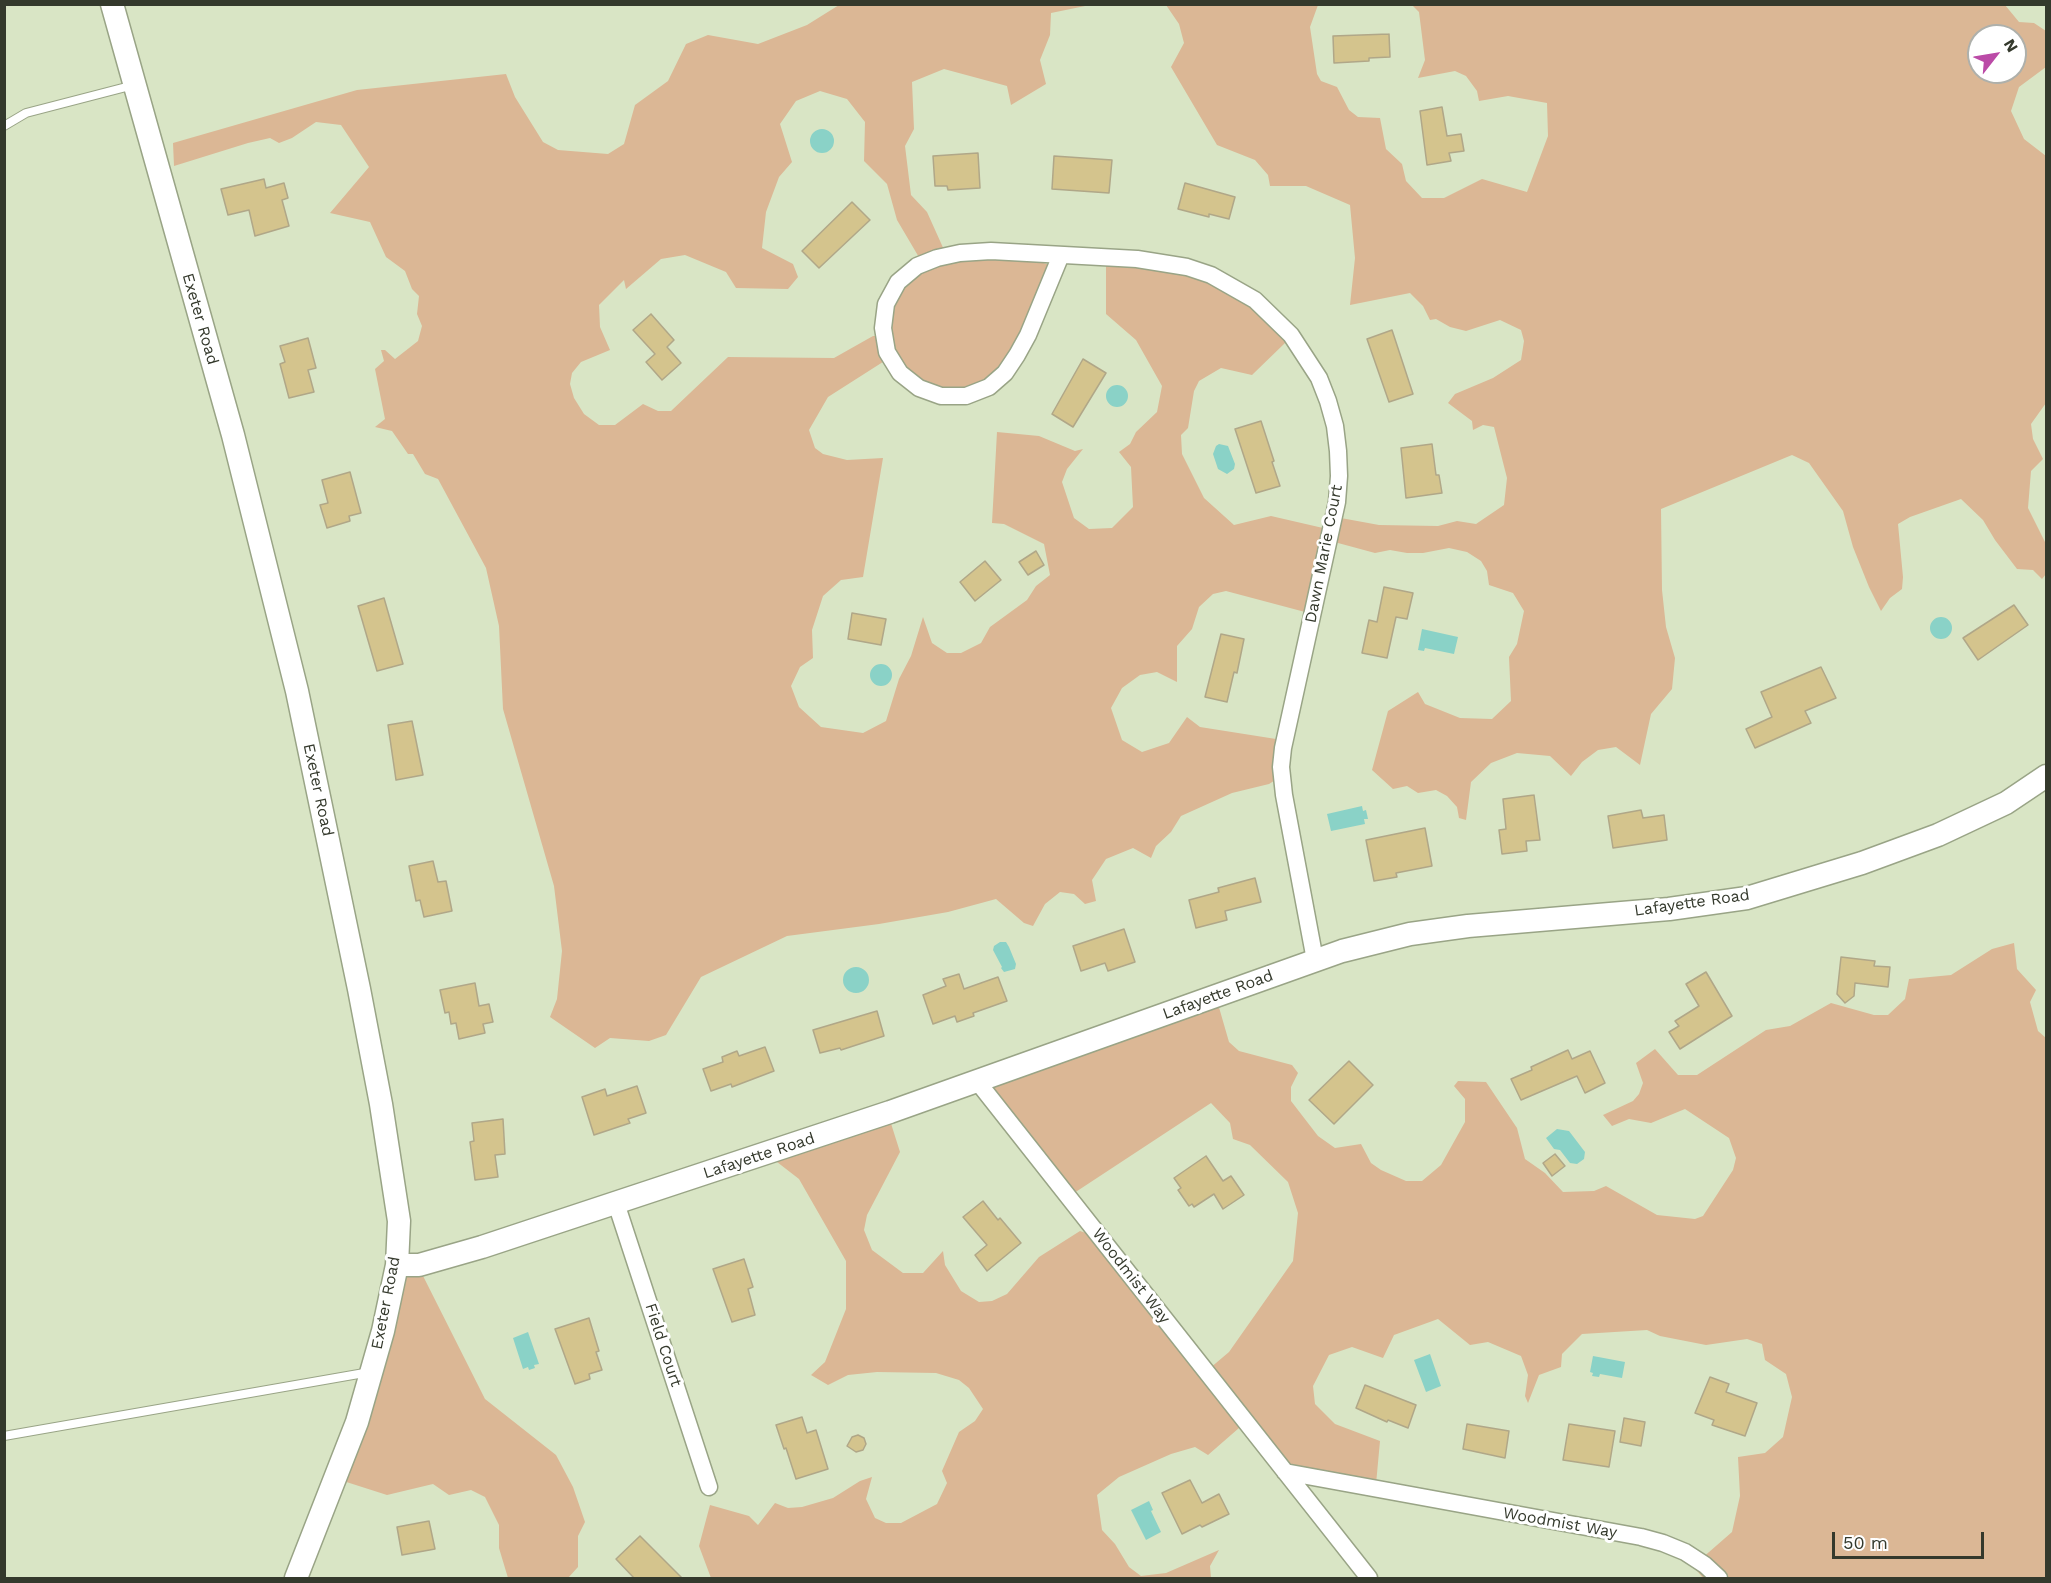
<!DOCTYPE html>
<html>
<head>
<meta charset="utf-8">
<style>
  body { margin:0 }
  #map { position:relative; width:2051px; height:1583px; overflow:hidden; background:#d9e5c5; font-family:"Work Sans",sans-serif }
  canvas { display:block }
  .frame { position:absolute; inset:0; border:6px solid #34392c; pointer-events:none }
  .north { position:absolute; left:1967px; top:24px; width:60px; height:60px; box-sizing:border-box; background:#fff; border:2px solid #aeb0ab; border-radius:50%; rotate:59deg; font-size:16px; font-weight:700; line-height:24px; text-align:center; color:#34392c }
  .north::after { content:''; display:block; margin:auto; width:21px; height:27px; background:#bb4ba7; clip-path:polygon(50% 0,100% 100%,50% 72%,0 100%) }
  .scale { position:absolute; left:1832px; top:1532px; width:152px; height:27px; box-sizing:border-box; border:3px solid #34392c; border-top:0; padding-left:8px; font-size:18px; line-height:21px; white-space:nowrap; color:#34392c; -webkit-text-stroke:4px #fff; paint-order:stroke }
</style>
</head>
<body>
<div id="map">
<canvas width="2051" height="1583"></canvas>
<div class="frame"></div>
<div class="north">N</div>
<div class="scale">50 m</div>
</div>
<script>
const ctx = document.querySelector('canvas').getContext('2d');
ctx.lineJoin = 'round';
function fillPath(path, color) { ctx.fillStyle = color; ctx.fill(path, 'evenodd'); }
const shape = rows => new Path2D(rows.map(r => 'M' + r).join(''));
function stroke(path, color, width, dash) { ctx.strokeStyle = color; ctx.lineWidth = width; ctx.lineCap = dash ? 'butt' : 'round'; ctx.setLineDash(dash || []); ctx.stroke(path); }
function write(font, color, halo, rows, align = 'center') {
  ctx.font = font + ' "Work Sans",sans-serif'; ctx.lineWidth = 6; ctx.setLineDash([]); ctx.textBaseline = 'middle'; ctx.strokeStyle = halo; ctx.fillStyle = color; for (const [text, x, y, turn = 0] of rows) {
    ctx.save(); ctx.translate(x, y); ctx.rotate((+turn || 0) * Math.PI / 180); ctx.textAlign = isNaN(turn) ? turn : align; if (halo) ctx.strokeText(text, 0, 0); ctx.fillText(text, 0, 0); ctx.restore();
  }
}
fillPath(shape([
  [839,5,1090,5,1051,13,1050,35,1040,60,1046,84,1011,105,1007,86,944,69,912,82,914,129,905,146,911,195,927,212,945,252,1011,254,1054,266,998,379,955,400,886,360,828,397,809,430,815,448,823,454,847,460,883,458,863,577,841,580,823,596,812,630,813,658,800,667,791,686,799,707,821,727,863,733,886,721,899,679,911,656,923,617,932,643,947,653,961,653,981,643,990,627,1027,600,1036,586,1050,575,1044,544,1004,524,992,523,997,432,1039,436,1075,451,1083,449,1067,469,1062,482,1074,518,1089,529,1112,528,1133,507,1131,467,1119,452,1130,444,1136,432,1157,412,1162,386,1136,340,1106,314,1106,265,1149,263,1221,282,1285,335,1285,343,1252,375,1221,368,1199,381,1194,391,1188,428,1181,435,1182,454,1204,498,1234,525,1271,516,1323,528,1330,516,1379,525,1438,526,1457,521,1476,524,1504,505,1507,478,1494,427,1483,425,1473,430,1472,421,1448,403,1455,394,1493,378,1521,360,1524,341,1521,330,1500,320,1466,331,1450,327,1436,319,1430,320,1423,306,1410,293,1350,305,1355,258,1350,205,1306,186,1270,186,1268,175,1255,160,1217,145,1171,67,1184,43,1179,24,1166,5,1318,5,1310,27,1317,74,1321,81,1337,87,1349,110,1358,117,1380,118,1386,149,1402,164,1406,181,1422,198,1444,198,1482,179,1527,192,1548,136,1547,103,1508,96,1479,101,1477,91,1466,76,1455,71,1418,78,1425,60,1419,12,1412,5,2005,5,2019,22,2034,23,2046,31,2046,67,2019,87,2011,111,2024,139,2046,156,2046,403,2031,424,2033,439,2043,459,2031,471,2028,508,2046,544,2046,574,2042,579,2033,570,2017,569,1995,540,1983,520,1961,499,1910,517,1898,524,1903,577,1902,589,1890,598,1881,611,1869,587,1853,547,1843,511,1809,463,1792,455,1661,509,1662,590,1666,627,1675,658,1672,689,1651,714,1640,765,1616,747,1598,750,1582,762,1571,776,1550,756,1517,753,1491,763,1471,782,1466,820,1459,818,1457,807,1447,796,1436,790,1418,793,1407,786,1393,789,1372,770,1388,711,1418,692,1425,704,1460,718,1492,719,1511,701,1509,657,1517,644,1524,611,1513,593,1489,585,1487,571,1481,561,1467,552,1449,548,1423,553,1407,553,1390,550,1375,553,1327,540,1305,612,1226,591,1213,594,1199,607,1192,629,1177,646,1177,682,1157,672,1140,675,1122,688,1111,708,1122,740,1142,752,1169,743,1187,717,1200,727,1276,739,1277,779,1269,784,1232,793,1181,816,1171,832,1156,846,1151,858,1133,848,1106,859,1092,880,1096,901,1085,904,1074,894,1060,892,1045,904,1033,926,1024,923,996,899,948,912,879,924,787,936,701,977,666,1035,649,1041,610,1038,595,1048,550,1017,557,999,562,951,554,886,503,709,499,626,486,568,438,479,425,474,413,454,408,454,392,431,375,427,385,419,375,369,384,361,381,350,385,350,395,359,418,341,422,326,417,314,419,296,412,289,405,271,386,257,370,222,330,213,369,167,341,125,316,122,292,138,279,143,270,138,248,143,174,166,173,143,357,90,506,74,515,97,543,142,558,150,608,154,624,144,635,105,668,81,686,44,708,35,758,44,807,25],
  [1979,36,2015,36,2015,72,1979,72],
  [820,91,847,99,865,122,864,161,887,184,897,220,920,259,881,312,878,336,873,336,834,358,728,357,671,411,658,411,643,404,615,425,599,425,584,414,574,398,570,384,572,373,581,362,610,350,600,327,599,305,624,280,626,289,661,259,685,255,726,272,736,288,788,289,798,277,793,264,762,248,766,212,779,177,792,162,780,124,796,101],
  [2014,943,2017,969,2036,990,2030,1002,2038,1031,2046,1038,2046,1578,1703,1578,1693,1566,1732,1532,1740,1496,1738,1457,1765,1453,1783,1437,1792,1397,1786,1374,1765,1360,1762,1344,1747,1339,1706,1345,1660,1336,1647,1330,1582,1334,1562,1354,1561,1367,1539,1375,1528,1403,1525,1396,1528,1375,1521,1356,1488,1342,1470,1345,1438,1319,1394,1335,1383,1358,1352,1347,1329,1355,1313,1386,1315,1404,1335,1424,1380,1441,1375,1495,1310,1484,1290,1485,1245,1430,1239,1428,1208,1455,1195,1447,1171,1454,1119,1477,1097,1495,1102,1530,1115,1544,1129,1567,1141,1576,1166,1573,1219,1550,1210,1566,1211,1578,711,1578,699,1546,710,1505,749,1516,758,1525,775,1503,788,1508,802,1507,833,1498,860,1481,872,1477,866,1499,875,1518,886,1523,901,1523,937,1504,947,1483,942,1471,959,1432,975,1421,983,1409,969,1388,959,1380,936,1373,877,1372,848,1375,828,1385,811,1375,825,1362,846,1309,846,1261,799,1179,768,1155,888,1114,900,1152,867,1215,864,1230,872,1250,903,1273,923,1273,943,1251,945,1265,961,1291,979,1302,992,1301,1007,1294,1039,1257,1080,1231,1086,1233,1197,1369,1203,1374,1229,1352,1293,1261,1298,1213,1288,1182,1250,1145,1233,1139,1230,1123,1211,1103,1065,1199,986,1084,1216,997,1229,1042,1239,1051,1292,1065,1298,1073,1291,1087,1291,1101,1318,1136,1335,1148,1361,1144,1371,1163,1381,1170,1406,1181,1422,1181,1441,1165,1465,1122,1465,1099,1454,1086,1458,1081,1486,1082,1517,1128,1525,1159,1545,1173,1563,1192,1594,1191,1606,1186,1657,1215,1695,1219,1703,1216,1733,1170,1736,1158,1729,1138,1685,1109,1651,1123,1629,1119,1612,1126,1603,1115,1633,1101,1639,1094,1643,1083,1636,1063,1655,1049,1678,1075,1697,1075,1766,1030,1790,1026,1831,1003,1874,1015,1888,1015,1905,999,1909,979,1951,975,1992,949],
  [417,1264,485,1399,556,1455,573,1487,585,1522,578,1536,578,1567,568,1578,508,1578,499,1548,499,1525,485,1497,471,1490,449,1495,433,1484,387,1495,337,1479,395,1270]
]), '#dbb795');
fillPath(shape([
  '810 141a12 12 0 1 1 24 0a12 12 0 1 1-24 0Z',
  '1106 396a11 11 0 1 1 22 0a11 11 0 1 1-22 0Z',
  [1219,444,1228,446,1235,464,1234,469,1227,474,1218,469,1213,454,1216,446],
  '1930 628a11 11 0 1 1 22 0a11 11 0 1 1-22 0Z',
  [1422,629,1458,637,1454,654,1425,648,1424,651,1418,650],
  '870 675a11 11 0 1 1 22 0a11 11 0 1 1-22 0Z',
  [1362,806,1363,811,1366,810,1368,819,1364,819,1365,824,1331,831,1327,814],
  [1000,942,1006,942,1009,947,1016,964,1015,969,1004,972,1001,968,1002,967,993,950,994,946],
  '843 980a13 13 0 1 1 26 0a13 13 0 1 1-26 0Z',
  [1557,1129,1569,1131,1585,1152,1584,1159,1577,1164,1570,1163,1560,1150,1554,1149,1546,1138],
  [528,1332,539,1364,534,1365,535,1368,529,1370,528,1367,523,1369,513,1338],
  [1430,1354,1441,1386,1426,1392,1414,1360],
  [1593,1356,1625,1362,1622,1378,1600,1374,1599,1377,1592,1376,1593,1373,1590,1372],
  [1149,1501,1153,1510,1151,1511,1161,1532,1146,1540,1131,1510]
]), '#8ad2c7');
const building = shape([
  [1389,34,1390,57,1369,58,1369,61,1334,63,1333,36,1389,34],
  [1442,107,1447,136,1461,134,1464,151,1449,153,1451,161,1427,165,1420,111,1442,107],
  [978,153,980,188,948,190,947,186,935,186,933,156,978,153],
  [1054,156,1112,160,1109,193,1052,189,1054,156],
  [264,179,266,188,284,183,288,198,282,200,289,226,255,236,249,210,228,215,221,189,264,179],
  [1185,183,1235,197,1229,219,1209,214,1209,217,1178,209,1185,183],
  [852,202,870,220,819,268,802,251,852,202],
  [651,314,674,340,667,347,681,363,662,380,646,362,655,354,633,330,651,314],
  [1392,330,1413,394,1389,402,1367,339,1392,330],
  [308,338,316,368,308,370,314,392,289,398,280,364,285,362,280,346,308,338],
  [1083,359,1106,373,1073,427,1052,414,1083,359],
  [1261,421,1274,461,1272,462,1280,486,1256,493,1235,429,1261,421],
  [1432,444,1436,475,1439,475,1442,493,1406,498,1401,448,1432,444],
  [350,472,361,513,349,516,350,521,327,528,320,505,328,503,322,480,350,472],
  [1036,551,1044,565,1028,575,1019,562,1036,551],
  [985,561,1001,580,975,601,960,582,985,561],
  [1384,587,1413,593,1407,619,1396,617,1387,658,1362,653,1369,620,1377,622,1384,587],
  [384,598,403,664,377,671,358,606,384,598],
  [2014,605,2028,625,1978,660,1963,638,2014,605],
  [852,613,886,619,881,645,848,639,852,613],
  [1221,634,1244,639,1237,673,1234,672,1227,702,1205,697,1221,634],
  [1821,667,1836,698,1805,711,1811,723,1755,748,1746,729,1772,717,1761,692,1821,667],
  [412,721,423,775,396,780,388,725,412,721],
  [1534,795,1540,840,1526,841,1527,851,1502,854,1499,830,1506,829,1503,799,1534,795],
  [1641,810,1643,818,1664,815,1667,840,1613,848,1608,816,1641,810],
  [1425,828,1432,866,1396,873,1397,877,1374,881,1366,840,1425,828],
  [433,861,438,882,446,881,452,911,424,917,420,900,416,901,409,866,433,861],
  [1255,878,1261,902,1225,911,1227,920,1196,928,1189,900,1219,892,1218,888,1255,878],
  [1124,929,1135,962,1108,971,1105,963,1081,971,1073,946,1124,929],
  [1841,957,1875,961,1874,966,1890,967,1888,987,1855,983,1854,996,1845,1003,1837,994,1841,957],
  [1706,972,1732,1016,1680,1049,1669,1032,1679,1026,1675,1021,1699,1006,1686,984,1706,972],
  [959,974,964,989,998,977,1007,1001,973,1013,974,1016,957,1022,955,1016,933,1024,923,995,946,986,943,979,959,974],
  [475,983,479,1006,489,1004,493,1022,483,1024,485,1033,459,1039,456,1023,451,1024,449,1012,445,1013,440,990,475,983],
  [877,1011,884,1036,841,1050,840,1048,820,1053,813,1030,877,1011],
  [765,1047,774,1071,732,1087,731,1084,711,1091,703,1069,723,1062,722,1057,737,1051,739,1056,765,1047],
  [1568,1050,1572,1059,1590,1051,1605,1083,1585,1093,1577,1076,1521,1100,1511,1079,1532,1070,1531,1067,1568,1050],
  [1349,1061,1373,1085,1334,1124,1309,1100,1349,1061],
  [637,1086,646,1113,628,1119,630,1123,594,1135,582,1097,605,1089,607,1096,637,1086],
  [503,1119,505,1154,495,1155,498,1177,475,1180,470,1142,474,1141,472,1123,503,1119],
  [1555,1154,1565,1166,1552,1176,1543,1163,1555,1154],
  [1206,1156,1223,1181,1231,1176,1244,1195,1223,1209,1214,1194,1194,1207,1192,1204,1189,1206,1178,1190,1181,1188,1174,1178,1206,1156],
  [983,1201,998,1220,1000,1218,1021,1243,987,1271,975,1255,987,1245,963,1217,983,1201],
  [744,1259,753,1287,748,1289,755,1315,732,1322,713,1269,744,1259],
  [589,1318,599,1351,596,1352,602,1370,589,1374,590,1379,575,1384,555,1329,589,1318],
  [1710,1377,1729,1384,1726,1392,1757,1403,1745,1436,1712,1425,1714,1420,1695,1413,1710,1377],
  [1365,1385,1416,1405,1408,1428,1388,1420,1387,1422,1356,1408,1365,1385],
  [802,1417,807,1433,816,1430,828,1469,796,1479,786,1448,784,1449,776,1425,802,1417],
  [1624,1418,1645,1422,1641,1446,1620,1442,1624,1418],
  [1467,1424,1509,1431,1505,1458,1463,1449,1467,1424],
  [1569,1424,1615,1431,1609,1467,1563,1460,1569,1424],
  [858,1435,864,1438,866,1444,863,1450,856,1452,847,1446,852,1437,858,1435],
  [1190,1480,1202,1503,1219,1494,1229,1514,1202,1527,1200,1525,1182,1534,1162,1493,1190,1480],
  [429,1521,435,1549,402,1555,397,1527,429,1521],
  [640,1536,682,1578,634,1578,616,1559,640,1536]
]);
fillPath(building, '#d4c48d');
stroke(building, '#b0a788', 1.5);
const lane = shape([
  [4,126,26,113,134,85],
  [4,1436,370,1372]
]);
const street = shape([
  [1061,255,1028,335,1017,355,1005,373,989,387,966,396,941,396,919,388,900,373,887,352,883,328,886,304,898,282,917,266,937,258,960,253,991,251,1137,259,1187,267,1211,275,1255,300,1291,335,1319,378,1328,401,1335,426,1338,451,1339,476,1337,502,1283,748,1281,767,1284,795,1315,960],
  [977,1081,1369,1578],
  [616,1203,709,1487],
  [1285,1472,1641,1537,1663,1543,1685,1552,1705,1565,1719,1578]
]);
const secondary = shape([
  [112,4,233,435,297,691,359,989,381,1104,399,1221,397,1265,383,1331,357,1422,296,1578],
  [397,1265,419,1265,482,1247,890,1112,1342,951,1410,934,1468,926,1669,909,1747,898,1862,863,1938,835,2006,803,2046,776]
]);
stroke(lane, '#99a486', 10);
stroke(street, '#99a486', 19);
stroke(secondary, '#99a486', 25);
stroke(lane, '#fff', 8);
stroke(street, '#fff', 16);
stroke(secondary, '#fff', 22);
write('16px', '#34392c', '#fff', [
  ["Exeter Road",200,319,74],
  ["Dawn Marie Court",1324,554,-79],
  ["Exeter Road",318,790,78],
  ["Lafayette Road",1692,903,-8],
  ["Lafayette Road",1218,995,-20],
  ["Lafayette Road",759,1156,-18],
  ["Woodmist Way",1131,1276,52],
  ["Exeter Road",386,1303,-79],
  ["Field Court",663,1345,72],
  ["Woodmist Way",1560,1523,10]
]);
</script>
</body>
</html>
